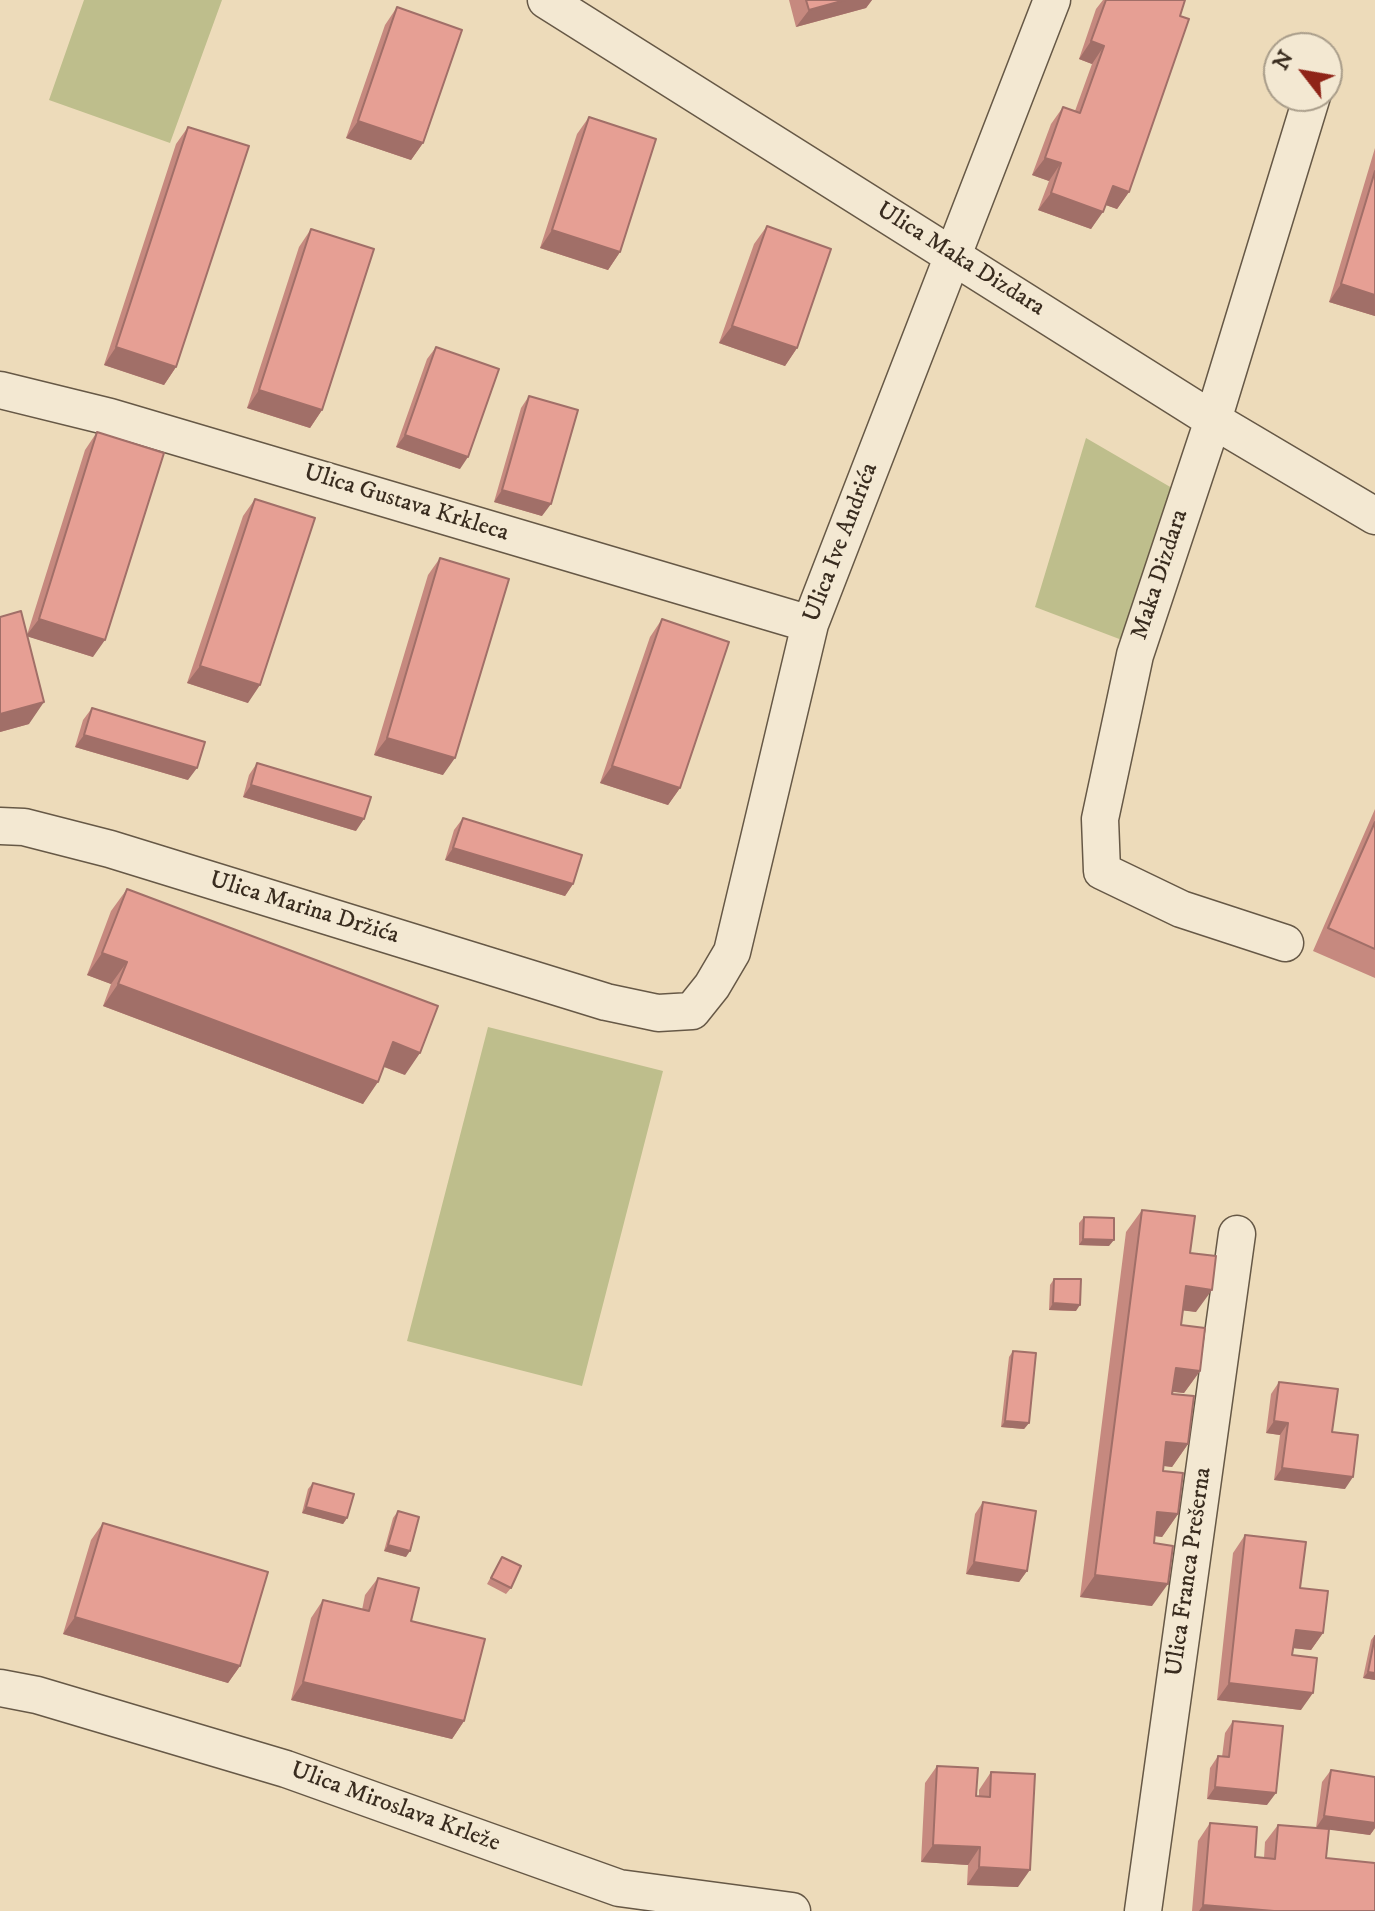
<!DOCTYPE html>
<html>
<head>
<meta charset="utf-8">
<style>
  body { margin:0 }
  #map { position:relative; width:1375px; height:1911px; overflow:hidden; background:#eddbba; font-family:"IM FELL DW Pica",serif }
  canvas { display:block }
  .north { position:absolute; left:1263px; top:32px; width:80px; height:80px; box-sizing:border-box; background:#f3e8d2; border:2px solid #a99d8a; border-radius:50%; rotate:301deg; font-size:22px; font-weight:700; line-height:32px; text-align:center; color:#392c1f }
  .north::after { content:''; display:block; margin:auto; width:28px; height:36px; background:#8f2418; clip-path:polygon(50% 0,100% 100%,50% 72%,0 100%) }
</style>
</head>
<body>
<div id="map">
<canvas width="1375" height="1911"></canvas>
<div class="north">N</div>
</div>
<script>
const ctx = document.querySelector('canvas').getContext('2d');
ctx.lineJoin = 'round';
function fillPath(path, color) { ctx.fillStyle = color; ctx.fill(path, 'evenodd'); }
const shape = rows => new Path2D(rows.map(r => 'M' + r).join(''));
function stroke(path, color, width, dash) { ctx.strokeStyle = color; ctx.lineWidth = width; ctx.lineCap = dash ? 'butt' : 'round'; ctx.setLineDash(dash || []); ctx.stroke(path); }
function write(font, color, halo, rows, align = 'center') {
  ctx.font = font + ' "IM FELL DW Pica",serif'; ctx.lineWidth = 8; ctx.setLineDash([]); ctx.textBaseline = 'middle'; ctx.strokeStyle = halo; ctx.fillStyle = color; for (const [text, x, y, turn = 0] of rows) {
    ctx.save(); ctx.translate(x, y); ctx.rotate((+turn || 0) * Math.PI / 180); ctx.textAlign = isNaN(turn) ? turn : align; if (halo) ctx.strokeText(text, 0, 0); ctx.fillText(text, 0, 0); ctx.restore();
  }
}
fillPath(shape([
  [84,0,222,0,170,143,49,100],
  [1086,438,1172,488,1122,640,1035,607],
  [488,1027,663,1071,582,1386,407,1341]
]), '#bebe8c');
const minor = shape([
  [546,0,1213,420,1375,516],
  [0,390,110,417,810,624],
  [0,826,24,827,110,849,606,1002,658,1013,692,1011,712,986,732,952,810,624,1052,0],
  [1285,943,1181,909,1102,871,1100,819,1135,655,1213,420,1312,96],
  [0,1688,37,1695,286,1769,619,1888,792,1911],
  [1143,1911,1237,1234]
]);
stroke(minor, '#665846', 39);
stroke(minor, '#f3e8d2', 36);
fillPath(shape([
  [789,0,872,0,866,8,796,27],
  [1103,0,1185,0,1129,192,1117,209,1106,205,1091,229,1038,210,1049,181,1032,175,1051,124,1063,107,1075,111,1092,64,1079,59,1096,9],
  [397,7,423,143,411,160,346,138,385,25],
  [589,117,620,252,608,270,540,248,577,134],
  [188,127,176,367,164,385,104,365,176,144],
  [1375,148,1375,316,1329,302],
  [767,226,797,348,785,366,719,343,754,244],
  [311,229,322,410,310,428,247,408,299,247],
  [436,347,460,469,396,447,427,359],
  [529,396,542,516,494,502,521,408],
  [97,432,93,657,27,636,29,724,0,732,0,617,27,635,85,450],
  [255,499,248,703,187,683,243,516],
  [440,558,443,775,374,755,428,575],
  [662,619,680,788,668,805,600,783,650,637],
  [92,708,188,780,75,747,83,720],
  [257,763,356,831,243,797,249,775],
  [1375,809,1375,978,1313,951],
  [463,818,573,884,565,896,445,860,454,830],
  [127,889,405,1075,384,1067,363,1104,103,1006,111,984,87,975,111,911],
  [1142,1210,1190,1253,1196,1312,1183,1310,1181,1325,1200,1371,1184,1393,1173,1392,1188,1444,1172,1467,1163,1466,1163,1471,1178,1514,1162,1537,1154,1536,1152,1606,1080,1597,1126,1232],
  [1084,1217,1109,1246,1079,1245,1079,1223],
  [1054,1279,1076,1311,1049,1310,1050,1285],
  [1013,1351,1029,1423,1024,1429,1001,1427,1009,1357],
  [1279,1382,1332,1432,1345,1489,1274,1480,1280,1435,1266,1433,1271,1394],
  [313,1483,347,1518,343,1524,302,1513,308,1489],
  [983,1502,1027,1571,1019,1582,966,1574,975,1514],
  [398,1511,406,1557,384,1551,393,1518],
  [103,1523,240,1666,228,1683,63,1634,91,1540],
  [1245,1535,1300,1588,1323,1633,1311,1650,1293,1648,1292,1655,1301,1710,1217,1700,1233,1553],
  [502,1557,511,1588,506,1594,487,1584],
  [378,1578,411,1621,464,1721,452,1739,291,1700,311,1618,323,1600,362,1610,365,1595],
  [1375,1635,1375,1680,1363,1678,1371,1640],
  [1233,1721,1267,1805,1207,1799,1210,1768,1218,1756,1222,1757,1225,1733],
  [937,1766,976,1796,979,1796,979,1790,991,1772,1018,1887,967,1885,968,1865,921,1862,925,1783],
  [1331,1770,1375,1823,1375,1828,1370,1835,1329,1829,1326,1858,1375,1911,1192,1911,1198,1841,1210,1823,1255,1857,1264,1858,1265,1842,1278,1825,1316,1828,1322,1782]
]), '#c6897f');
fillPath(shape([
  [845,0,872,0,866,8,796,27,809,10],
  [1091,41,1104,46,1092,64,1079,59],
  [358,121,423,143,411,160,346,138],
  [1045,158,1061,163,1049,181,1032,175],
  [1113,186,1129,192,1117,209,1100,203],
  [1051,193,1103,212,1091,229,1038,210],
  [552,230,620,252,608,270,540,248],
  [1341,284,1375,295,1375,316,1329,302],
  [732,326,797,348,785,366,719,343],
  [116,347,176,367,164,385,104,365],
  [259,390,322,410,310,428,247,408],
  [405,435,468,457,460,469,396,447],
  [502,490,551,504,542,516,494,502],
  [39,619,105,640,93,657,26,636],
  [200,666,260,685,248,703,187,683],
  [44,702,29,724,0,732,0,714],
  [84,735,197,768,188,780,75,747],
  [387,738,455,758,443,775,374,755],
  [612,766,680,788,668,805,600,783],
  [251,785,364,819,356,831,243,797],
  [453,848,573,884,565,896,445,860],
  [102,953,127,962,111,984,87,975],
  [118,984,378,1082,363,1104,103,1006],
  [393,1042,420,1053,405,1075,377,1064],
  [1083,1239,1114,1240,1109,1246,1079,1245],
  [1186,1286,1212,1290,1196,1312,1171,1309],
  [1053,1303,1080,1305,1076,1311,1049,1310],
  [1176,1368,1200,1371,1184,1393,1160,1390],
  [1005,1421,1029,1423,1024,1429,1001,1427],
  [1274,1421,1288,1423,1280,1435,1266,1433],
  [1166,1442,1188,1444,1172,1467,1151,1464],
  [1282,1468,1353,1477,1345,1489,1274,1480],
  [306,1507,347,1518,343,1524,302,1513],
  [1157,1512,1178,1514,1162,1537,1142,1534],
  [388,1545,410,1551,406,1557,384,1551],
  [974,1562,1027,1571,1019,1582,966,1574],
  [1095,1575,1168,1584,1152,1606,1080,1597],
  [75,1617,240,1666,228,1683,63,1634],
  [1296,1630,1323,1633,1311,1650,1283,1647],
  [1368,1672,1375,1673,1375,1680,1363,1678],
  [303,1682,464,1721,452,1739,291,1700],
  [1229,1683,1313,1693,1301,1710,1217,1700],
  [1215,1787,1276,1793,1267,1805,1207,1799],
  [1324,1816,1375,1823,1375,1828,1370,1835,1316,1828],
  [933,1845,980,1847,968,1865,921,1862],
  [979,1867,1030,1870,1018,1887,967,1885],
  [1203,1905,1274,1911,1199,1911]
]), '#a16f68');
const building = shape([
  [806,0,845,0,809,10,806,0],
  [1106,0,1185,0,1180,16,1189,19,1129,192,1113,186,1103,212,1051,193,1061,163,1045,158,1063,107,1080,113,1104,46,1091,41,1106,0],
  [397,7,462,30,423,143,358,121,397,7],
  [589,117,656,139,620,252,552,230,589,117],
  [188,127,249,146,176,367,116,347,188,127],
  [1375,171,1375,295,1341,284,1375,171],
  [767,226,831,249,797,348,732,326,767,226],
  [311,229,374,249,322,410,259,390,311,229],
  [436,347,499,369,468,457,405,435,436,347],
  [529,396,578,410,551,504,502,490,529,396],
  [97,432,164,453,105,640,39,619,97,432],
  [255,499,315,518,260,685,200,666,255,499],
  [440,558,509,579,455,758,387,738,440,558],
  [21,611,44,702,0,714,0,617,21,611],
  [662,619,729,642,680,788,612,766,662,619],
  [92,708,205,742,197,768,84,735,92,708],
  [257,763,371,797,364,819,251,785,257,763],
  [463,818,582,855,573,884,453,848,463,818],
  [1375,822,1375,949,1328,928,1375,822],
  [127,889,438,1006,420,1053,393,1042,378,1082,118,984,127,962,102,953,127,889],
  [1142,1210,1195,1216,1190,1253,1216,1256,1212,1290,1186,1286,1181,1325,1205,1328,1200,1371,1176,1368,1172,1394,1194,1396,1188,1444,1166,1442,1163,1471,1183,1473,1178,1514,1157,1512,1154,1543,1173,1546,1168,1584,1095,1575,1142,1210],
  [1084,1217,1114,1218,1114,1240,1083,1239,1084,1217],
  [1054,1279,1081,1279,1080,1305,1053,1303,1054,1279],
  [1013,1351,1036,1353,1029,1423,1005,1421,1013,1351],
  [1279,1382,1338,1389,1332,1432,1358,1435,1353,1477,1282,1468,1288,1423,1274,1421,1279,1382],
  [313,1483,354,1494,347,1518,306,1507,313,1483],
  [983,1502,1036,1511,1027,1571,974,1562,983,1502],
  [398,1511,419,1517,410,1551,388,1545,398,1511],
  [103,1523,268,1572,240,1666,75,1617,103,1523],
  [1245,1535,1306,1542,1300,1588,1328,1591,1323,1633,1296,1630,1292,1655,1317,1658,1313,1693,1229,1683,1245,1535],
  [502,1557,521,1566,511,1588,491,1578,502,1557],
  [378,1578,419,1588,411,1621,485,1639,464,1721,303,1682,323,1600,369,1611,378,1578],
  [1375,1636,1375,1673,1368,1672,1375,1636],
  [1233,1721,1283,1726,1276,1793,1215,1787,1218,1756,1229,1757,1233,1721],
  [937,1766,978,1768,976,1796,990,1797,991,1772,1035,1774,1030,1870,979,1867,980,1847,933,1845,937,1766],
  [1331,1770,1375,1777,1375,1823,1324,1816,1331,1770],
  [1210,1823,1257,1827,1255,1857,1275,1859,1278,1825,1329,1829,1326,1858,1375,1863,1375,1911,1274,1911,1203,1905,1210,1823]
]);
fillPath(building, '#e69f94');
stroke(building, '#a16f68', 2);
write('24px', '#392c1f', '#f3e8d2', [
  ["Ulica Maka Dizdara",960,260,32],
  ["Ulica Gustava Krkleca",406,504,17],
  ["Ulica Ive Andrića",842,543,-69],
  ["Maka Dizdara",1161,575,-72],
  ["Ulica Marina Držića",304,909,17],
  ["Ulica Franca Prešerna",1190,1572,-82],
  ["Ulica Miroslava Krleže",395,1808,20]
]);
</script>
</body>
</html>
